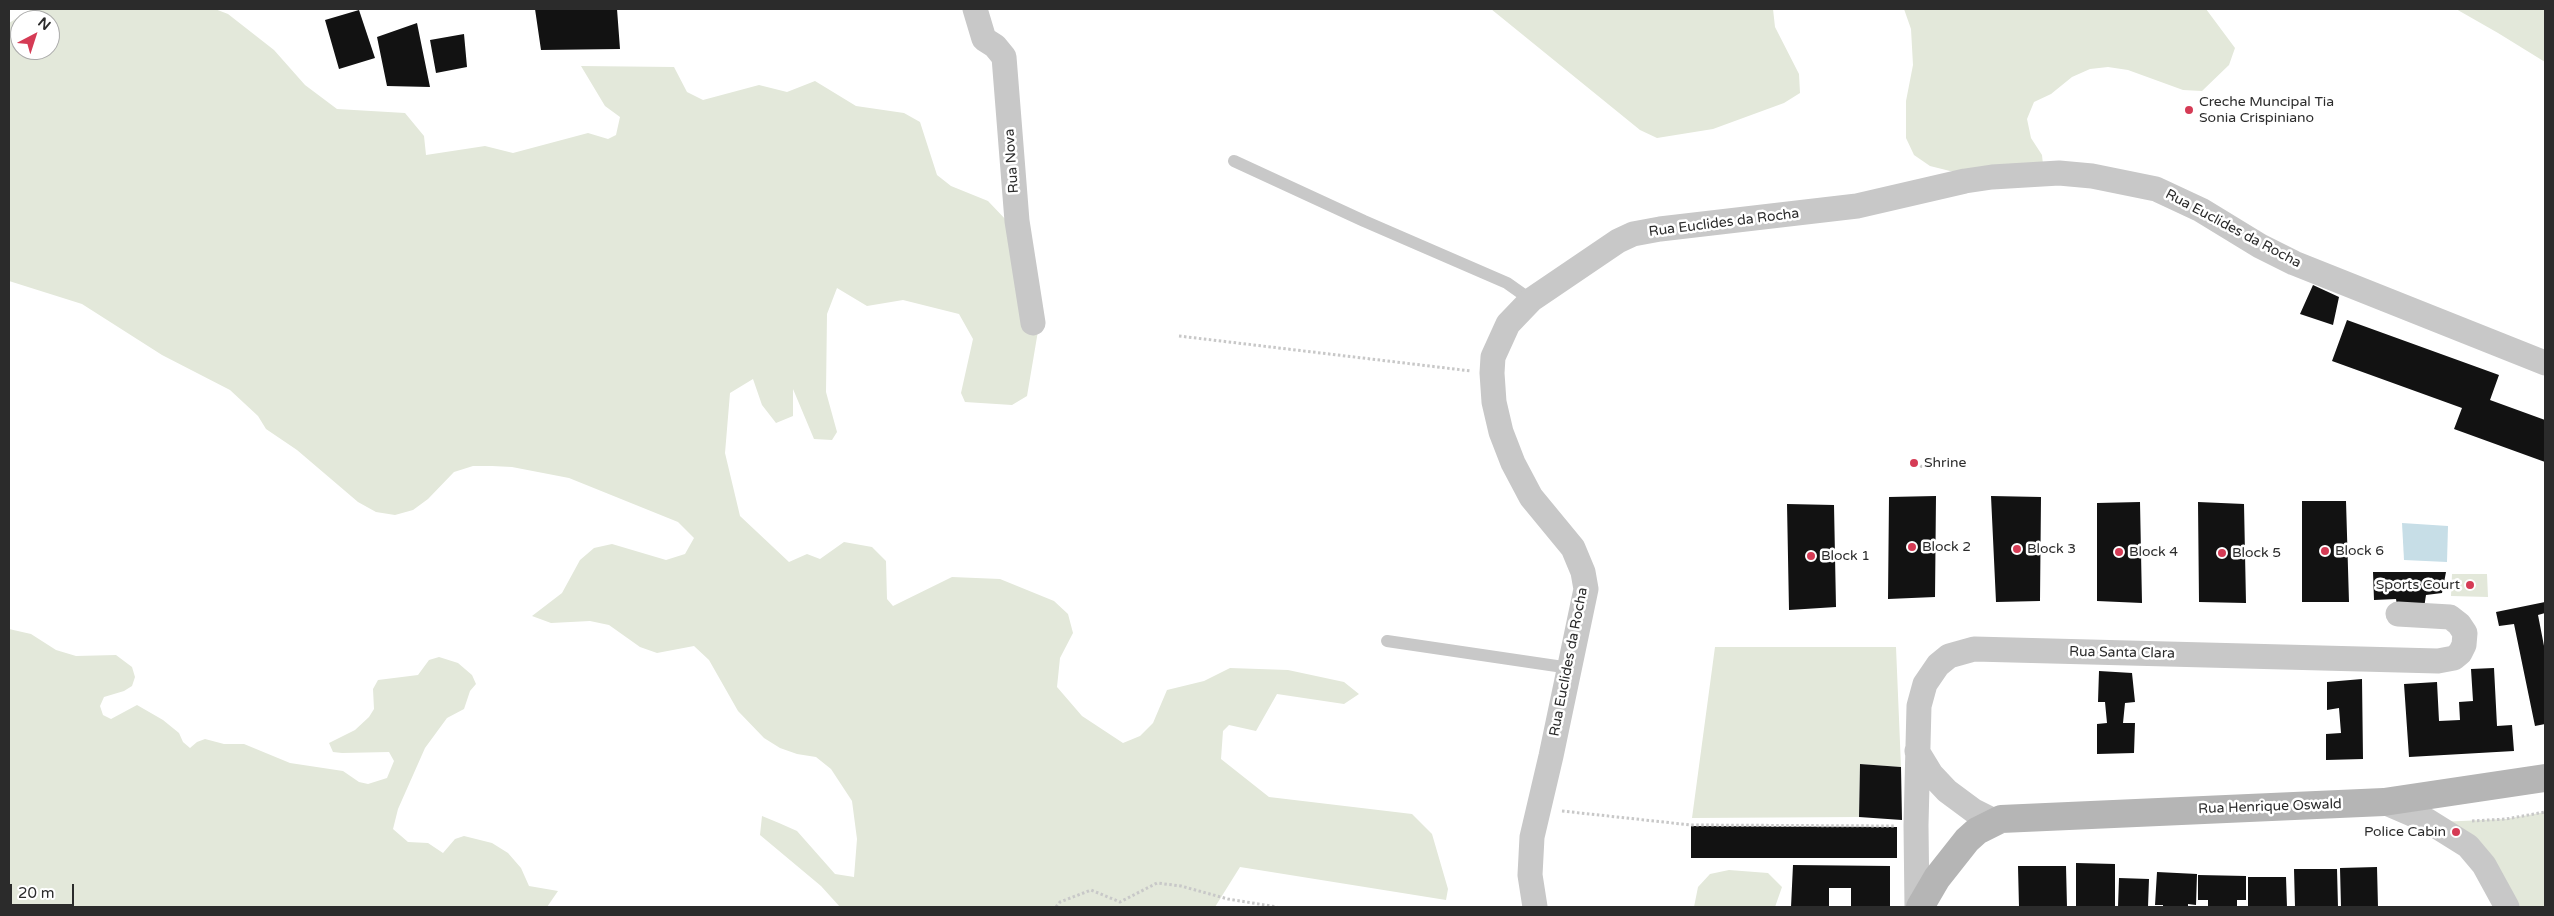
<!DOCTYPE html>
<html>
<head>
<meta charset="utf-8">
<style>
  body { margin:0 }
  #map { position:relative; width:2554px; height:916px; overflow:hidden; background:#fff; font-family:"Varela Round",sans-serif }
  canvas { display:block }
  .frame { position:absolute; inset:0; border:10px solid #2b2b2b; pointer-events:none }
  .north { position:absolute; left:10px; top:10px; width:50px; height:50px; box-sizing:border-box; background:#fff; border:1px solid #aaa; border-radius:50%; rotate:40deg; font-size:14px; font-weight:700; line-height:20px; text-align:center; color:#2b2b2b }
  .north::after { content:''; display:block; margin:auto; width:18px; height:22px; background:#d53b55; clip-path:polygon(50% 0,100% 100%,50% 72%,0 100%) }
  .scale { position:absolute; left:10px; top:884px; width:64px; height:22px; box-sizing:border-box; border:2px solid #2b2b2b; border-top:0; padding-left:6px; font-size:15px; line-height:18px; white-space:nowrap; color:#2b2b2b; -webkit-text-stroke:4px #fff; paint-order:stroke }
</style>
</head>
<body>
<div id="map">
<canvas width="2554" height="916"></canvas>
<div class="frame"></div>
<div class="north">N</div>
<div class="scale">20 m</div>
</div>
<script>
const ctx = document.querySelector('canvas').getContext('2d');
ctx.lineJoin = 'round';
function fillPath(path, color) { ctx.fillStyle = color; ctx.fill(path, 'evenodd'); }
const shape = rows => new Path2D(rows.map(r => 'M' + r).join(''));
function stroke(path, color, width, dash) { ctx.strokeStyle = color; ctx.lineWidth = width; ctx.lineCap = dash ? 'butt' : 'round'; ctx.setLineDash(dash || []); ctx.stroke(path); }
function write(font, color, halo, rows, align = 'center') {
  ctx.font = font + ' "Varela Round",sans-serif'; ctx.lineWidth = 5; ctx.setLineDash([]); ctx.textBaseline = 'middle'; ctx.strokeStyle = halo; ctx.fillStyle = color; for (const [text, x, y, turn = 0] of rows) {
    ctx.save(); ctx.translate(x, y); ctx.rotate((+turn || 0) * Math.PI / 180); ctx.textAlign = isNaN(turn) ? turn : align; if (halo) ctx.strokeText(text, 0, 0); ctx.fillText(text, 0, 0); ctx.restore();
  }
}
fillPath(shape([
  [32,9,215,9,228,14,274,50,305,85,337,109,405,113,424,136,426,155,485,146,513,153,588,133,608,139,616,135,620,117,605,106,581,66,674,67,687,92,703,100,759,85,787,92,815,81,856,106,904,113,920,122,937,175,951,186,988,201,1008,222,1038,331,1027,396,1012,405,965,402,961,393,973,339,959,314,903,300,867,306,837,288,827,314,826,392,837,432,832,440,814,439,793,389,793,416,776,423,762,405,753,379,730,393,725,453,740,516,789,562,807,554,820,559,844,542,872,547,886,561,887,599,893,606,952,577,1000,579,1054,601,1068,614,1073,633,1060,658,1057,687,1082,716,1123,743,1140,736,1153,723,1167,690,1204,681,1230,668,1288,670,1344,682,1359,694,1344,704,1277,694,1256,731,1229,725,1223,731,1221,759,1269,797,1412,814,1432,834,1448,889,1446,900,1240,867,1215,907,840,907,821,886,760,835,762,816,779,823,797,831,835,874,854,877,857,839,852,801,831,769,816,757,797,754,780,748,764,738,738,711,709,660,694,646,657,653,640,647,609,625,590,621,551,623,532,616,562,593,580,560,594,548,612,544,666,560,685,554,694,538,678,522,569,478,512,467,492,466,473,466,454,472,428,499,413,510,395,515,376,512,358,502,297,450,266,429,258,416,230,390,162,355,82,304,9,281,9,23],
  [20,20,50,20,50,50,20,50],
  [1491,9,1773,9,1775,27,1799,74,1800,93,1784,103,1713,129,1657,138,1640,130],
  [1904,9,2206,9,2235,48,2229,65,2202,91,2183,90,2128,70,2108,67,2090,69,2072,77,2051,94,2034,102,2027,119,2031,138,2042,155,2044,174,1950,171,1930,166,1914,155,1906,138,1906,101,1913,65,1911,29],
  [2456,9,2545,9,2545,62,2498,33],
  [2452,574,2487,574,2488,597,2451,596],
  [9,629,31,634,56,650,76,656,116,655,132,667,135,677,132,686,124,691,104,697,100,706,103,715,111,719,137,705,163,720,179,733,183,742,190,748,197,742,205,739,224,744,244,744,290,763,343,771,359,782,368,784,387,778,394,761,389,752,342,753,333,752,329,743,355,730,369,717,374,709,373,689,378,680,418,675,429,660,439,657,458,663,472,675,476,684,470,691,464,709,447,718,425,748,398,809,393,829,408,842,428,843,443,853,455,839,464,836,492,843,508,853,521,868,529,886,558,891,547,907,9,907],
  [1715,647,1896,647,1901,767,1860,764,1859,817,1692,818],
  [2545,812,2545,907,2511,907,2439,822,2506,819],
  [1729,870,1768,873,1782,887,1775,907,1694,907,1698,887,1710,874]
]), '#e3e8da');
fillPath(shape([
  [2402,523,2448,526,2447,562,2404,560]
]), '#c7dee7');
fillPath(shape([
  [535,9,617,9,620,49,541,50],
  [359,10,375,58,339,69,325,20],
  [417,23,430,87,387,86,377,37],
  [464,34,467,67,436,73,430,40],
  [2313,285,2339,297,2333,325,2300,314],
  [2347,320,2499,375,2490,400,2545,420,2545,462,2454,429,2462,408,2332,361],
  [1936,496,1935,597,1888,599,1889,497],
  [1991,496,2041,497,2040,601,1996,602],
  [2302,501,2346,501,2349,602,2302,602],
  [2140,502,2142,603,2097,601,2097,503],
  [2198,502,2244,504,2246,603,2199,602],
  [1787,504,1834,505,1836,607,1789,610],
  [2373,572,2446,572,2442,593,2426,595,2424,608,2397,605,2396,599,2374,600],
  [2545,602,2545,613,2538,615,2545,651,2545,724,2535,726,2514,624,2499,626,2496,612],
  [2494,668,2497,726,2512,725,2514,751,2409,757,2404,684,2437,682,2439,721,2460,720,2459,702,2473,701,2471,669],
  [2099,671,2132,673,2135,702,2125,703,2123,723,2135,723,2134,753,2097,754,2097,724,2107,723,2105,702,2098,702],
  [2362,679,2363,759,2326,760,2326,734,2341,733,2339,708,2327,710,2327,682],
  [1860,764,1901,767,1902,820,1859,817],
  [1691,826,1897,827,1897,858,1691,858],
  [2076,863,2115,864,2115,907,2076,907],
  [1793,865,1890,866,1890,907,1851,907,1851,888,1829,888,1829,907,1791,907],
  [2018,866,2066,866,2067,907,2019,907],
  [2377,867,2378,907,2341,907,2340,868],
  [2294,869,2337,869,2338,907,2295,907],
  [2157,872,2197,874,2196,905,2188,904,2188,907,2163,907,2163,905,2155,905],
  [2198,875,2246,876,2246,900,2237,900,2237,907,2208,907,2208,900,2198,900],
  [2248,877,2286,877,2287,907,2248,907],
  [2119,878,2149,879,2148,907,2118,907]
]), '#121212');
stroke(shape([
  [1179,336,1471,371],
  [1916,463,1924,468],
  [1562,811,1691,825,1895,826],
  [2472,821,2506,819,2545,812],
  [1056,907,1060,902,1091,890,1120,902,1157,883,1181,886,1228,899,1277,907]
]), '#c8c8c8', 3, [2.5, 2.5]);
stroke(shape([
  [1234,161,1364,221,1507,283,1531,300],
  [1387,641,1570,668]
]), '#c8c8c8', 12);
stroke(shape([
  [975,9,984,39,995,46,1004,57,1017,221,1033,323],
  [1917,751,1931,774,1947,791,1974,811,1994,821],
  [2384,802,2428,821,2468,846,2484,865,2507,907],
  [1535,907,1530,875,1532,837,1551,756,1586,589,1583,572,1573,548,1531,497,1513,463,1501,432,1494,402,1492,373,1493,357,1508,324,1531,300,1618,241,1633,234,1660,229,1857,206,1965,181,1992,177,2059,173,2092,176,2156,189,2201,210,2260,246,2294,263,2545,363],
  [1917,907,1916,825,1919,706,1925,684,1938,665,1949,656,1974,649,2438,661,2454,658,2460,653,2464,645,2465,633,2459,624,2450,617,2398,614]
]), '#c8c8c8', 25);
stroke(shape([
  [1920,907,1937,878,1967,840,1977,831,2001,819,2384,802,2545,778]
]), '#b5b5b5', 28);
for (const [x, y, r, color] of [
  [2189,110,5,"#d53b55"],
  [1914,463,5,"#d53b55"],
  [1912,547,5,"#d53b55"],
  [2017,549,5,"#d53b55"],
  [2325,551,5,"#d53b55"],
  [2119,552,5,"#d53b55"],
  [2222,553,5,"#d53b55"],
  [1811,556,5,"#d53b55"],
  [2470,585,5,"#d53b55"],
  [2456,832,5,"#d53b55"]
]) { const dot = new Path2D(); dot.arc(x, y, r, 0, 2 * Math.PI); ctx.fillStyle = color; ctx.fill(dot); stroke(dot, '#fff', 2); }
write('14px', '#2b2b2b', '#fff', [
  ["Creche Muncipal Tia",2199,102],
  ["Sonia Crispiniano",2199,118],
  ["Shrine",1924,463],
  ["Block 2",1922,547],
  ["Block 3",2027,549],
  ["Block 6",2335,551],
  ["Block 4",2129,552],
  ["Block 5",2232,553],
  ["Block 1",1821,556],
  ["Sports Court",2460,585,"right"],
  ["Police Cabin",2446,832,"right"]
], 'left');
write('14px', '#2b2b2b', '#fff', [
  ["Rua Nova",1012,161,-94],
  ["Rua Euclides da Rocha",1724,223,-7],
  ["Rua Euclides da Rocha",2233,229,28],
  ["Rua Santa Clara",2122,653,1],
  ["Rua Euclides da Rocha",1569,662,-79],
  ["Rua Henrique Oswald",2270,807,-2]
]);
</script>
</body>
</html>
